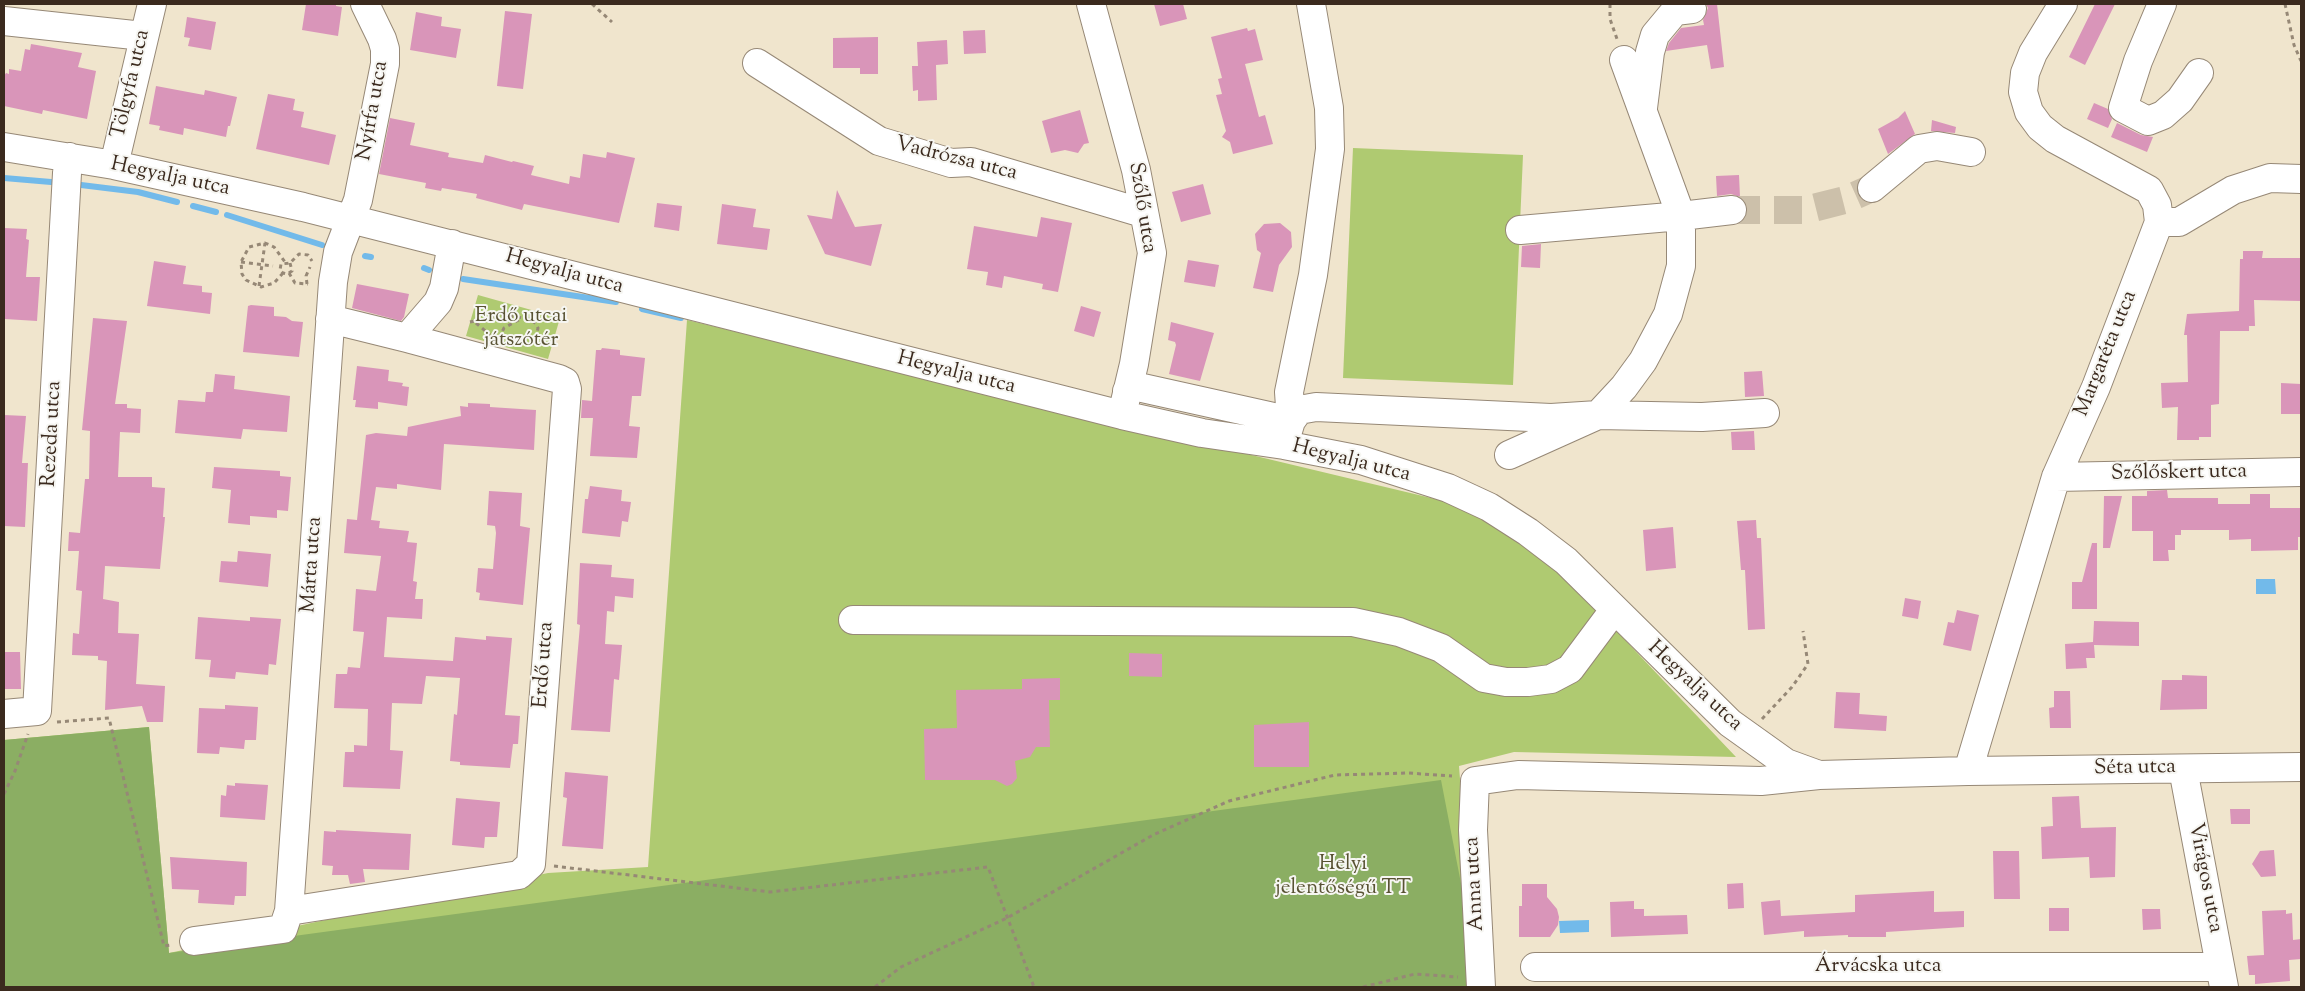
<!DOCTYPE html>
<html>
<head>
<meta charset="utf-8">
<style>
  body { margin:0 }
  #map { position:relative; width:2305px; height:991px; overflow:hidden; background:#f0e5cd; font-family:"Sorts Mill Goudy",serif }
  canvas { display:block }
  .frame { position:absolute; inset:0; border:5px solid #3b2a1e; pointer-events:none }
</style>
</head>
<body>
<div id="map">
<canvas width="2305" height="991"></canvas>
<div class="frame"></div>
</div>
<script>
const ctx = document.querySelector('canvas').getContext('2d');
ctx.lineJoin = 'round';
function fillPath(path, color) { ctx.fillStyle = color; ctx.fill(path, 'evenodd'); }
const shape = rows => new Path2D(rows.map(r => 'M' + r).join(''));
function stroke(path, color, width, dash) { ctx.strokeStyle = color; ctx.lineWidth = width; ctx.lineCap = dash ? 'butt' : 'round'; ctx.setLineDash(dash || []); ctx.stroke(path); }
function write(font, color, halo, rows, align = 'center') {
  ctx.font = font + ' "Sorts Mill Goudy",serif'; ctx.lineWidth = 4; ctx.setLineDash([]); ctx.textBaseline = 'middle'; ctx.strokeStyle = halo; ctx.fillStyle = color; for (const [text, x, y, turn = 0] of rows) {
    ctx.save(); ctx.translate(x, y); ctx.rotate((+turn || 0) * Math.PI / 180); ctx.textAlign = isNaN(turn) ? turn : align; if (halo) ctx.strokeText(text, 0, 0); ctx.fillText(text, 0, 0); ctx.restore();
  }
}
fillPath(shape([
  [1353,148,1523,155,1513,385,1343,378],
  [478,295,560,318,548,359,466,336],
  [687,320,1473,508,1551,566,1606,620,1736,757,1514,752,1459,766,1476,987,4,987,4,740,149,727,169,953,548,873,648,867]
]), '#afca71');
fillPath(shape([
  [149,727,169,953,1441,780,1481,987,4,987,4,740]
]), '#8bae63');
fillPath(shape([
  [2256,579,2275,579,2276,594,2256,594],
  [1589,920,1589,932,1560,933,1559,921]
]), '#72baea');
stroke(shape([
  [4,178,51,182],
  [81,185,138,192,177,202],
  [193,206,216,212],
  [227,215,322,245],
  [365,256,371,257],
  [424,268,429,270],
  [463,279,616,302],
  [642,309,681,318]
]), '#72baea', 6);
fillPath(shape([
  [306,4,336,4,336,6,342,7,338,36,302,30],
  [1154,4,1183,4,1187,19,1160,26],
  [1706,4,1717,4,1724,67,1711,69,1707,45,1666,51,1669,43,1681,28,1704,25,1703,20,1708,8],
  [2095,4,2115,4,2085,65,2069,57],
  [505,11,532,14,523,89,497,86],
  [416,12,442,17,441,26,461,29,456,58,410,50],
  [187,17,216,22,211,50,188,46,190,38,184,37],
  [1247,28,1248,31,1255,29,1263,60,1245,64,1259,117,1265,115,1273,144,1233,154,1230,142,1222,137,1226,131,1216,95,1222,94,1218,79,1222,78,1211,37],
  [985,30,986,53,964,54,963,31],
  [878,37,878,74,860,74,860,68,833,68,833,38],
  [947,40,948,64,936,65,937,100,918,101,918,90,913,91,912,66,918,66,917,42],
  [31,44,82,53,78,67,96,71,87,119,43,110,42,114,4,106,4,76,6,73,9,74,9,69,21,71,25,49,30,50],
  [156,86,204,95,205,90,237,97,230,126,228,126,226,137,184,128,183,135,159,130,160,126,149,124],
  [268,94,295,99,293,110,304,112,301,127,336,135,329,165,256,149],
  [2094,103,2108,109,2112,119,2108,128,2087,119],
  [1080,110,1089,143,1084,144,1078,153,1065,150,1051,153,1042,121],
  [1905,111,1915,134,1888,154,1878,129,1898,118],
  [390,118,415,123,410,145,449,153,448,157,483,163,485,155,512,162,513,161,534,166,531,175,569,184,570,176,580,178,583,154,606,158,607,152,635,158,619,223,524,204,522,210,476,198,477,194,442,188,441,191,425,188,426,183,379,174],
  [1932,120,1956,127,1955,133,1931,131],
  [2117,123,2141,135,2153,137,2147,152,2111,137],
  [1739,175,1740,197,1731,194,1717,196,1716,176],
  [1203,184,1211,214,1181,222,1172,192],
  [837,190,855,227,882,224,871,266,825,254,807,215,832,219],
  [657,203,682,206,679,231,654,227],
  [722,204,756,209,753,227,770,229,767,250,717,244],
  [1041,217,1072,223,1058,292,1042,289,1043,284,1004,276,1002,288,986,285,988,272,967,269,974,226,1037,237],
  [1280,223,1291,232,1292,247,1279,265,1273,292,1253,288,1261,253,1257,250,1255,234,1264,224],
  [4,228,27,229,26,239,29,240,26,277,40,277,37,321,5,319],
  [1541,244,1540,268,1521,267,1522,246],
  [2243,251,2263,251,2262,258,2301,258,2301,301,2254,300,2255,326,2249,326,2249,331,2220,331,2219,404,2211,405,2211,437,2199,437,2199,440,2177,440,2178,407,2162,408,2161,383,2188,382,2187,335,2184,335,2187,314,2239,311,2240,259,2243,259],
  [1188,260,1219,265,1215,287,1184,282],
  [154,261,186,266,183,284,202,286,202,292,212,293,210,314,147,306],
  [357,284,409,294,404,317,401,321,352,308],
  [251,305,274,307,274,316,286,317,292,321,303,322,299,357,243,352,248,306],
  [1081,306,1101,312,1094,337,1074,331],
  [93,318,127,321,115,404,127,404,127,408,141,409,140,433,120,432,118,477,152,477,152,487,165,488,163,517,165,517,160,569,105,566,103,599,119,602,118,633,139,634,136,684,165,686,163,722,147,722,142,706,105,710,107,661,98,660,98,656,72,655,73,633,79,634,82,591,76,590,79,551,68,551,69,532,80,533,85,479,89,479,90,431,82,430],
  [1171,322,1214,333,1200,381,1169,374,1176,345,1175,342,1168,340],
  [602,348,620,350,620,355,645,358,641,396,632,396,629,426,640,427,637,458,590,456,593,418,581,418,582,400,592,401,596,350,601,350],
  [357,366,389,370,388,381,403,383,402,386,409,387,407,406,378,402,378,409,355,407,356,400,353,400],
  [1762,371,1764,396,1745,397,1744,372],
  [215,374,235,376,234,389,290,396,287,432,243,429,241,439,175,433,178,400,205,402,206,392,213,392],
  [2281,383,2301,384,2301,414,2281,414],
  [468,403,490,404,490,407,536,410,534,450,444,444,441,490,397,484,397,489,376,487,371,520,380,521,379,528,409,531,407,542,417,543,413,581,417,582,415,599,423,599,422,619,387,617,384,657,453,661,455,637,486,640,486,636,512,638,505,715,520,716,518,744,513,744,510,768,460,765,460,762,450,761,454,714,457,715,460,678,426,676,422,704,392,703,390,750,403,751,400,789,343,787,345,752,354,752,354,745,367,746,368,709,334,708,336,674,347,674,348,667,360,668,364,632,353,631,356,589,376,591,381,556,344,553,347,519,357,520,366,435,376,433,407,436,408,427,461,416,460,406,468,407],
  [4,415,26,416,22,463,28,463,25,527,4,526],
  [1754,431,1755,450,1732,450,1731,432],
  [214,467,280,471,280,476,291,477,288,511,277,510,277,518,250,516,250,525,228,523,231,490,212,488],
  [590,486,622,490,621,501,631,502,628,522,622,521,620,537,582,533,585,499,588,499],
  [2167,490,2168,498,2218,498,2218,504,2250,504,2250,494,2270,494,2270,508,2301,508,2301,537,2298,537,2298,550,2251,551,2251,539,2229,540,2229,530,2181,530,2181,535,2175,535,2175,550,2168,550,2169,561,2153,561,2153,531,2132,531,2132,496,2147,496,2147,491],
  [489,491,522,493,520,526,530,528,523,605,479,600,480,593,476,592,478,568,493,569,496,533,495,526,487,525],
  [2104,496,2122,496,2110,548,2103,548],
  [1756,520,1757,538,1761,538,1765,629,1748,630,1745,570,1741,570,1737,521],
  [1673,527,1676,568,1646,571,1643,530],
  [2092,543,2097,543,2097,609,2072,609,2072,582,2082,582],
  [238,551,271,554,268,587,219,582,221,561,237,562],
  [580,563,612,565,611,577,634,579,633,598,615,596,614,612,607,611,605,644,622,645,619,680,614,679,610,732,571,730,580,625,577,624],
  [1905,598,1921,601,1918,619,1902,616],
  [1957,610,1979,615,1971,651,1943,645,1948,622,1954,623],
  [198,617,250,621,250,617,281,619,276,665,269,664,268,675,236,672,235,679,209,677,211,660,195,659],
  [2094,621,2139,622,2139,646,2094,645,2095,658,2086,658,2087,668,2066,669,2065,644,2093,642],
  [4,652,20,652,21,689,4,689],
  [1129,653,1162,654,1162,677,1129,676],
  [2182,675,2207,676,2207,709,2160,710,2162,680,2182,680],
  [1060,678,1060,700,1049,700,1050,747,1036,747,1030,757,1015,761,1017,778,1012,784,1007,786,995,780,925,780,924,729,957,728,956,690,1022,689,1022,679],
  [2054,691,2070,691,2071,728,2050,728,2049,708,2054,707],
  [1836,692,1860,693,1859,714,1887,716,1886,731,1834,728],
  [225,705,258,707,256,740,245,740,244,749,220,747,219,754,197,753,199,708,225,709],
  [1309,722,1309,767,1254,767,1254,725],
  [565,772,608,776,603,849,562,846,567,798,563,797],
  [235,783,268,785,265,820,220,817,221,795,226,796,227,785,235,786],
  [2079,796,2081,828,2116,827,2115,877,2090,878,2089,857,2042,859,2041,827,2053,826,2052,797],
  [456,798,500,802,497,837,485,837,484,848,452,845],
  [2230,809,2250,809,2250,824,2231,824],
  [336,830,411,834,409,870,363,869,365,882,350,884,348,875,332,875,333,866,322,865,324,831,336,832],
  [2274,850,2276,876,2261,877,2252,864,2260,851],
  [1993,851,2019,851,2020,899,1994,899],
  [170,857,247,862,246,896,235,896,234,905,198,903,199,890,172,889],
  [1743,883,1744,908,1728,909,1727,884],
  [1522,884,1547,884,1547,897,1557,909,1559,917,1558,925,1550,937,1519,937,1519,906,1522,906],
  [1934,891,1934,912,1964,911,1964,927,1886,932,1886,937,1848,937,1848,935,1804,937,1804,931,1764,935,1761,902,1780,900,1781,916,1855,912,1855,895],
  [1634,901,1634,909,1644,909,1644,916,1687,915,1688,934,1611,937,1610,902],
  [2049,908,2069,908,2069,931,2049,931],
  [2142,909,2160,909,2161,929,2143,930],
  [2286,910,2286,914,2292,913,2293,940,2301,939,2301,959,2289,960,2290,981,2255,984,2255,975,2249,975,2247,956,2264,955,2262,911]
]), '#d995b9');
stroke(shape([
  [1732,210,1805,210,1845,200,1872,188]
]), '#ccc0aa', 28, [28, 14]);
const minor = shape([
  [1091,4,1136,170,1152,253,1134,364,1124,406],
  [2162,4,2138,61,2123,108,2148,121,2163,115,2180,100,2199,73],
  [4,21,143,36],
  [1624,60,1681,216,1732,210],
  [757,63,879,141,951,163,971,162,1143,213],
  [1643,108,1650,52,1655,35,1675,11,1692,9],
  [4,147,114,165,303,207,1122,415,1202,433,1284,445,1361,460,1448,488,1489,507,1528,532,1566,561,1730,723,1786,763,1819,775],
  [114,165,152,4],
  [1872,188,1919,149,1937,146,1971,152],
  [2159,222,2179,222,2233,190,2270,178,2301,179],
  [407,338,438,302,444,288,452,244],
  [1127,391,1138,387,1291,421,1299,410,1316,407,1551,418,1598,415,1624,387,1643,361,1668,314,1681,266,1681,216,1520,230],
  [1288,431,1291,421,1289,392,1313,275,1330,149,1329,108,1311,4],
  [1509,455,1598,415,1702,417,1765,413],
  [2056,477,2301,472],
  [853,620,1353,622,1399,632,1441,648,1484,678,1506,682,1528,682,1551,679,1570,669,1614,610],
  [4,714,37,711,67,173,69,157],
  [2183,769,2224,987],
  [1968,771,2056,477,2096,387,2159,222,2157,205,2149,190,2055,139,2040,127,2029,112,2023,92,2025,73,2033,53,2063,4],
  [289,911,519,875,531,864,567,389,565,382,559,379,407,338,330,319],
  [194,941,283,929,289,911,333,282,338,252,358,200,385,64,385,49,382,39,365,4],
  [1535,967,2220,967],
  [1481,987,1473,830,1475,781,1518,775,1761,781,1819,775,1968,771,2301,767]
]);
stroke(minor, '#968876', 30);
stroke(shape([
  [592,4,612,22],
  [1610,4,1610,19,1617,39],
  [2285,4,2294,45,2301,61],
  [241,262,273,266],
  [290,263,292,271,287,274,283,273,280,270,281,264,290,263,299,254,308,255,312,261],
  [283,273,274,283,261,287,246,280,242,274,241,262,249,247,265,243,274,247,285,262],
  [289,273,295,283,308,284],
  [307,284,306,276,310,267],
  [259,286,265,243],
  [470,322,504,315,530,319,536,324,538,328,536,337,532,343,522,343],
  [476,323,490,335],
  [499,338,504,328,522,318],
  [1762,719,1792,687,1808,664,1803,631],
  [57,722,109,718,164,946,171,945],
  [4,794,15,771,28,734],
  [554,866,770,892,988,867,1034,987],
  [875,987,901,967,1007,918,1153,835,1229,801,1335,775,1408,773,1452,776],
  [1363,987,1415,974,1458,977]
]), '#968876', 3, [4, 4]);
stroke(minor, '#fff', 28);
write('21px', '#3b2a1e', '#f6f6f2', [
  ["Tölgyfa utca",132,84,-77],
  ["Nyírfa utca",374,111,-80],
  ["Vadrózsa utca",956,160,14],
  ["Hegyalja utca",170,178,12],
  ["Szőlő utca",1141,208,81],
  ["Hegyalja utca",564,273,15],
  ["Margaréta utca",2107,354,-68],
  ["Hegyalja utca",956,374,14],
  ["Rezeda utca",53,434,-87],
  ["Hegyalja utca",1351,462,14],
  ["Szőlőskert utca",2179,474,-1],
  ["Márta utca",313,565,-86],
  ["Erdő utca",545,665,-86],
  ["Hegyalja utca",1694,687,43],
  ["Séta utca",2135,769,-1],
  ["Virágos utca",2204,878,79],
  ["Anna utca",1476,884,-93],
  ["Árvácska utca",1878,967]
]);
write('21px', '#585233', '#f6f6f2', [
  ["Erdő utcai",521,317],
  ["játszótér",521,341],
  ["Helyi",1343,865],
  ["jelentőségű TT",1343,889]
]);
</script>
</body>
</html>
